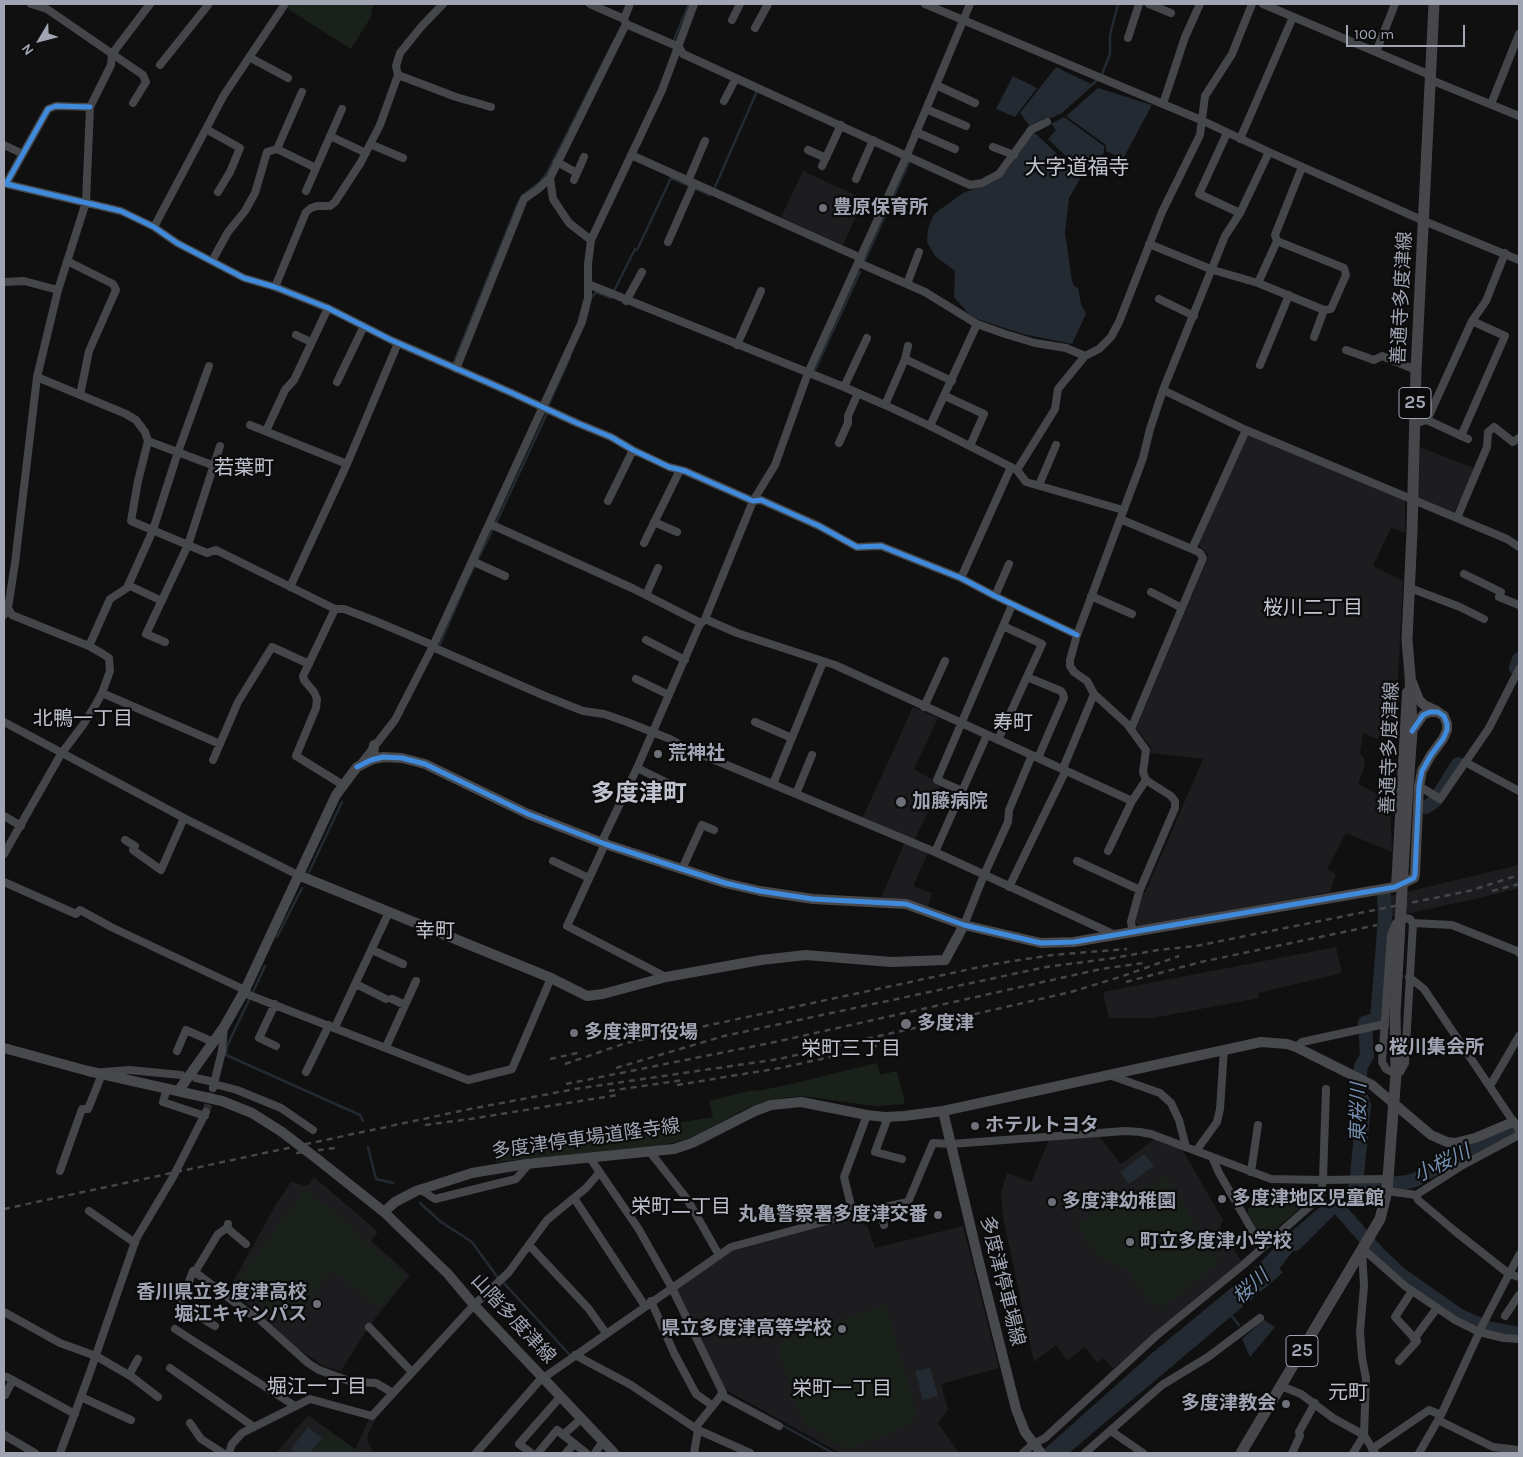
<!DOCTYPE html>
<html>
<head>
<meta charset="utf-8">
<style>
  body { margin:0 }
  #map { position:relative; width:1523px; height:1457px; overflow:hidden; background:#101011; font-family:Karla,sans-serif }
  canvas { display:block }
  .frame { position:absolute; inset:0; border:5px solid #a0a4b3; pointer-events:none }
  .north { position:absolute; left:15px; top:15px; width:50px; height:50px; -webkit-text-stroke:4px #0b0b0c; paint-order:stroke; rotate:233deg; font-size:14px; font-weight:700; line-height:20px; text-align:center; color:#a0a4b3 }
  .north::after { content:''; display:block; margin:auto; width:18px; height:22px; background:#a0a4b3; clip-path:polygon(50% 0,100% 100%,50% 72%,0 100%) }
  .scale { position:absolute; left:1346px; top:25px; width:119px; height:22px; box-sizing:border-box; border:2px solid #a0a4b3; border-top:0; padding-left:6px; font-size:15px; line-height:18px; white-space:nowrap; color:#a0a4b3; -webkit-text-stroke:4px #0b0b0c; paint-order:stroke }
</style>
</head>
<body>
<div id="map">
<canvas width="1523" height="1457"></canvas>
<div class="frame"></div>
<div class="north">N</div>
<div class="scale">100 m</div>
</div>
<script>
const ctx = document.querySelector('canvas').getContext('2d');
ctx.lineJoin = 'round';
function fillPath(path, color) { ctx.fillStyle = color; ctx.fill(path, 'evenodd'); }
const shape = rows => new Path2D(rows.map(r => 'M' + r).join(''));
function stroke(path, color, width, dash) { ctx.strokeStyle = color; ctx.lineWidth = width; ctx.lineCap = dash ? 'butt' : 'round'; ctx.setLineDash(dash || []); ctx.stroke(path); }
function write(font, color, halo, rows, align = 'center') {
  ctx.font = font + ' Karla,"Noto Sans JP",sans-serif'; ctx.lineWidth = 4.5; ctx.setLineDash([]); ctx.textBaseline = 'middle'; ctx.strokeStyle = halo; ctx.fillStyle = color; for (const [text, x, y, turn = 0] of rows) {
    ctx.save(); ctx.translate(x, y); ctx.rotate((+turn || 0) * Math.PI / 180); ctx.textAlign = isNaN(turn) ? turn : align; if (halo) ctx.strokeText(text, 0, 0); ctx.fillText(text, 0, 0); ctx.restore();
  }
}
fillPath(shape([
  [803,171,864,199,843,245,781,217],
  [1248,433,1405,499,1405,533,1391,528,1373,566,1403,581,1395,735,1384,729,1377,739,1363,733,1360,753,1364,758,1365,766,1358,784,1390,801,1392,852,1346,833,1327,869,1336,874,1330,892,1161,924,1139,926,1136,923,1136,913,1143,892,1145,893,1203,759,1150,753,1151,747,1136,728,1208,558,1208,554,1197,544],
  [1420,447,1474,468,1464,493,1453,513,1418,498],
  [913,707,938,718,914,769,941,785,912,845,928,853,913,886,932,893,928,906,909,902,881,898,907,837,862,819],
  [1519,865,1519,888,1471,900,1386,918,1385,897],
  [1336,947,1342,973,1258,993,1259,998,1153,1018,1109,1018,1103,992],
  [1100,1137,1121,1164,1155,1139,1182,1149,1223,1220,1220,1227,1241,1261,1151,1335,1113,1369,1104,1358,1097,1363,1085,1347,1067,1361,1056,1345,1034,1362,1003,1218,1001,1192,1007,1173,1031,1182,1049,1140],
  [314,1177,378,1232,371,1241,410,1275,370,1325,416,1374,382,1408,375,1420,369,1432,367,1441,374,1453,276,1453,308,1415,355,1449,370,1417,410,1372,368,1328,341,1371,325,1367,294,1346,265,1318,229,1289,275,1206,291,1182,307,1186],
  [854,1219,867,1226,875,1248,963,1226,999,1368,941,1384,948,1410,938,1423,959,1453,840,1453,726,1390,675,1289,733,1250,789,1234]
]), '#1d1d1f');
fillPath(shape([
  [291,4,375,4,371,10,372,15,351,49,288,9],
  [877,1063,880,1075,897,1071,905,1104,875,1106,802,1096,782,1098,747,1108,699,1134,684,1140,659,1146,495,1162,493,1157,558,1143,713,1117,709,1101,749,1091,763,1090,791,1084],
  [1165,1176,1219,1263,1161,1309,1146,1298,1128,1271,1097,1256,1076,1225,1124,1190,1129,1197,1147,1183,1150,1187],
  [305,1189,360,1233,358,1236,406,1275,380,1308,332,1270,290,1325,236,1284],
  [1269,1190,1309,1191,1313,1194,1312,1198,1267,1236,1263,1238,1259,1234,1248,1214,1248,1209,1264,1192],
  [885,1304,914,1402,916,1416,910,1425,848,1450,804,1424,778,1353,783,1341],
  [329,1431,355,1449,359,1453,313,1453]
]), '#1a211b');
fillPath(shape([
  [1056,67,1093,85,1061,111,1029,125,1020,113],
  [1013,76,1037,88,1015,117,996,109],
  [1098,88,1152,105,1123,159,1106,151,1106,145,1066,116],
  [1064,117,1104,146,1104,153,1089,170,1075,157,1068,158,1048,139,1056,130,1051,124],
  [1033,133,1036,134,1068,164,1074,162,1084,172,1069,198,1065,233,1072,281,1074,286,1078,288,1081,304,1086,314,1072,344,1023,334,980,320,969,314,954,297,955,271,935,256,927,242,928,229,933,216,938,211,963,193,997,180,1008,169],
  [1144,1154,1154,1166,1129,1184,1120,1172],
  [1337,1192,1348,1205,1336,1215,1330,1214,1319,1218,1279,1269,1283,1272,1272,1282,1069,1453,1040,1453,1151,1354,1253,1270,1283,1239],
  [1264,1320,1275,1327,1250,1357,1242,1339],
  [930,1368,938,1396,923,1400,915,1371],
  [308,1427,322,1438,310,1453,297,1453,291,1449]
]), '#242a32');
stroke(shape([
  [674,40,689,4],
  [1102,74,1110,54,1110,35,1118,4],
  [1046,119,1061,112,1096,81],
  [1027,130,1030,126,1041,121],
  [715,187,757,91],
  [865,260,910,160],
  [614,291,635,249,637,250,671,178,710,195],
  [591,298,596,292,611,298],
  [584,325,589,308],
  [454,362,518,203,522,196,540,182,547,173,615,39],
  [815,370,860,272],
  [548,406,570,357],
  [496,523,547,413],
  [440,644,467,581,493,529],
  [309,872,342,802],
  [277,937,302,888],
  [253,992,265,966],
  [250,998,227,1046,226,1055,360,1115,363,1121],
  [368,1147,376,1179,393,1183],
  [420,1203,441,1222,472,1242,498,1278],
  [503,1282,570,1355],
  [1230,1314,1239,1325],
  [780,1424,833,1453]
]), '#242a32', 2.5);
stroke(shape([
  [1516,668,1519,659],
  [1426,807,1435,801,1458,764],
  [1354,1191,1356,1185,1364,1105,1358,1089,1361,1066,1367,1056,1365,1023,1377,1019,1385,918,1384,896],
  [1335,1204,1378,1253,1400,1274,1460,1316,1488,1328,1519,1334],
  [1295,1244,1335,1204,1354,1191,1371,1186,1408,1182,1417,1179,1450,1159,1519,1128]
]), '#242a32', 14);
stroke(shape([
  [206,1112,213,1088]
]), '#2d2e31', 8, [8, 4]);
stroke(shape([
  [31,4,47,9,143,75,146,82,133,103],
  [590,4,624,19],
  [925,4,1201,120,1269,152,1424,221,1519,260],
  [1149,4,1171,13],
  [1263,4,1430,75],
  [732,20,740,4],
  [626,24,679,47,683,54,970,185,982,183,999,174,1031,130,1047,122],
  [755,28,768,4],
  [1128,38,1139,4],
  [1376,52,1395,4],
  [249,57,288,78],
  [160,65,208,5,207,4],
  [398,75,456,97,491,107],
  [1431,80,1519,116],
  [936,85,975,103],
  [724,101,736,78],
  [1163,104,1185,37,1200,4],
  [1491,104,1519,34],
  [90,107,56,106,48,109,6,184,121,211,154,227,177,243,244,278,275,287,328,308,391,340,512,393,577,423,611,437,633,450,669,467,685,471,753,501,761,500,819,526,857,547,881,546,961,578,995,596,1077,635],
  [926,109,966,126],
  [206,129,240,148,230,172,218,192],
  [916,132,955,149],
  [1227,133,1199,194,1240,213],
  [330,136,366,153],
  [1240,139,1293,17],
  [370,144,403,158],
  [4,145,23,154],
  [993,147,1014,155],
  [277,149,302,92],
  [808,150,826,158],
  [631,155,861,258],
  [557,162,577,173],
  [822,166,841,125],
  [856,179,873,140],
  [574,180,584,157],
  [688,181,705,141],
  [306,191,342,109],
  [154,227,224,95,285,4],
  [591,240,569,223,553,199,550,178,626,24,624,19,630,4],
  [1277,241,1258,283,1324,310,1331,309,1346,275,1344,268,1277,241,1275,235,1302,167],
  [668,242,694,183],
  [1149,244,1213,270,1258,283],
  [67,261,113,284,116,290,89,351,80,395],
  [212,261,228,232,245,211,255,193,267,152,277,149,316,168],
  [859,263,925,292,977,324,1005,334,1035,343,1066,348,1085,356],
  [4,282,24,281,58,290],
  [588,284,844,387,885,405,930,426,1017,470,1026,482,1123,510],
  [907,284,919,252],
  [275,287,306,212,311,208,317,206,330,206,335,202,361,162,380,125,398,75,396,66,400,53,421,27,443,4],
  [1159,299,1194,316],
  [626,301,642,272],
  [296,335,311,342],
  [1314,337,1324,310],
  [737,345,761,291],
  [1346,350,1374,360,1382,356,1416,370],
  [905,359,952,381],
  [1260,365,1289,295],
  [456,369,524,199,537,190,550,178],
  [37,377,126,414,136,420,145,432,148,441,220,468,224,471],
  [337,382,364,326],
  [844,387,867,338],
  [1163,390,1246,430,1507,539,1519,547],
  [945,396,984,414,970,446],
  [885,405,905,359,908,346],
  [1427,420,1468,439],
  [1414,424,1427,420,1472,321,1486,301,1505,253],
  [250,425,347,464],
  [930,426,977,324],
  [266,431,285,390,294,380,328,308],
  [1461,436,1505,336,1472,321],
  [148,441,138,481,131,521,207,553,216,550,335,609,344,609,373,620,430,644,437,649,545,696,583,711,604,714,627,722,670,739,686,748,935,852,1115,935],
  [839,443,848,423,848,416,858,393],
  [1017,470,1055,409,1058,389,1085,356,1099,349,1111,337,1119,322,1162,212,1200,135,1205,96,1232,54,1252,4],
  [1039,485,1056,445],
  [608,501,633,450],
  [1457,518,1487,447,1488,432,1494,427,1513,442,1519,438],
  [1120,519,1192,549,1246,430],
  [654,522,677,532],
  [490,524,632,588,701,623],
  [644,543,680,470],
  [472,561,505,576],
  [1464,574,1501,592,1499,597,1519,605],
  [961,578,1011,467],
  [128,585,162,601],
  [290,587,347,464,398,343],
  [1410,588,1460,607,1484,619],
  [1151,592,1182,608],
  [646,595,658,568],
  [995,596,1009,564],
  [1091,596,1132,614],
  [335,609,303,676,304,680,314,692,317,699,316,708,296,756,343,785],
  [4,615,8,608,15,563,37,377,58,290,86,202,90,107,111,65,112,54,150,4],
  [705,619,737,633,835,665,1132,801],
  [646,640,685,660],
  [165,642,146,634,188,545,220,446],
  [89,646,110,599,127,588,153,530,178,452,209,366],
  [1027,677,1061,691,1063,694,1064,698,1038,758],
  [636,679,669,695],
  [102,693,220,744],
  [924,707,945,661],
  [4,722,184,818,298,875],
  [755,722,792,738],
  [1131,729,1203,558,1200,553,1192,549],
  [998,740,1042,644,1003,626],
  [213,760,238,702,272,647,309,664],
  [1465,762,1519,791],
  [359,766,395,720,433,646,581,324,588,298,588,264,591,240,662,90,694,4],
  [637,768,670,784],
  [773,784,823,662],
  [1419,786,1440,799,1489,728,1519,669],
  [962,791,937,780,1012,605],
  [796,794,812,755],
  [4,816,21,826],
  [125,840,135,846,133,850,161,870,184,818],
  [1108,851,1132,801,1146,780],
  [935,852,987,735],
  [4,854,61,754,83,725,96,704,102,693,110,671,109,658,103,654,89,646,12,615,8,608],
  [553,861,589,878],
  [1077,861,1140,890],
  [682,869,702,825,714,830],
  [4,882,76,914,80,910,111,927,245,990,249,995,468,1080,512,1069,551,978],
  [1009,887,1065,772,1064,766,1094,694],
  [1395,887,1406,692],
  [1413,923,1405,1063,1400,1072,1396,1074,1386,1069,1382,1062,1391,935,1396,923,1405,918,1410,919,1413,923,1452,925,1517,951,1519,953],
  [964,925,984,875,1008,822,1009,810,1032,755],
  [1133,932,1131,922,1139,892,1175,808,1175,801,1171,796,1146,780,1143,772,1146,750,1127,724,1094,694,1087,681,1074,672,1070,666,1070,660,1077,635,1143,458,1150,429,1163,390,1225,236,1240,213,1269,152],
  [372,950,403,964],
  [666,977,567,926,605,844,604,837,637,768,699,626,705,619,753,501,775,465,808,373,906,157,970,4],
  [1409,977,1424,989,1519,1130],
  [356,984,386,999],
  [392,999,405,1005],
  [275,1004,259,1038,276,1046],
  [335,1027,389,912],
  [386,1047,416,981],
  [1296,1047,1302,1042,1385,1024],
  [177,1051,186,1030,213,1042],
  [103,1072,130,1070,181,1075],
  [306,1072,329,1025],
  [1109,1075,1160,1093,1171,1103,1179,1120,1186,1147],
  [196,1078,214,1082],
  [214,1084,237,1090,281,1108,313,1130],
  [1490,1086,1519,1036],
  [167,1088,163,1102,205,1116],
  [213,1088,222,1051,224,1027],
  [888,1117,875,1152,902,1159],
  [1196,1151,1217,1122,1220,1109,1224,1049],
  [650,1152,687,1199,719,1255],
  [1212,1157,1219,1173,1262,1247],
  [590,1158,638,1228,672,1288,723,1393,695,1428],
  [60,1171,82,1109,88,1109,102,1074],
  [1251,1172,1258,1125],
  [421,1190,435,1199,516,1179,529,1164],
  [1387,1191,1416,1195,1463,1165,1519,1135],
  [1416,1195,1418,1200,1456,1232,1509,1274,1519,1277],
  [574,1198,645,1306],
  [879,1208,884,1225],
  [89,1211,135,1243],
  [853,1214,844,1177,867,1115],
  [227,1228,246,1244],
  [529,1245,588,1308,606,1333],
  [1362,1248,1405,1286,1455,1320,1479,1332,1504,1338,1519,1339],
  [195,1272,246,1311,259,1319,308,1363,319,1370,352,1382,376,1383,393,1393],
  [651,1301,674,1353,696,1394,713,1406],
  [4,1312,60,1343,96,1356,132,1377,158,1397],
  [1505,1316,1519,1295],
  [215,1326,180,1305,193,1271,195,1272,218,1234,227,1228,228,1224],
  [369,1327,412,1372],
  [175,1329,295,1406],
  [1414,1339,1437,1308],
  [575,1355,631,1385,698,1430,694,1453],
  [1399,1361,1417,1341,1395,1317,1412,1291],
  [170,1368,254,1427],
  [129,1375,138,1359],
  [7,1377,75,1414],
  [1281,1386,1301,1394,1333,1418,1364,1435,1375,1453],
  [5,1395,13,1380],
  [721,1395,779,1426],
  [81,1397,131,1420],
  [1438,1420,1493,1447,1519,1450],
  [190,1423,201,1439,223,1453],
  [698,1430,750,1453],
  [1111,1431,1143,1453],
  [4,1435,35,1453],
  [563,1435,582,1418],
  [1372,1449,1429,1410,1441,1415],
  [60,1453,89,1375,136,1239,173,1177,206,1112],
  [229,1453,232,1444,242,1433,310,1399,372,1416,474,1305,509,1272,547,1220,586,1188,599,1173],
  [476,1453,539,1381,731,1247,853,1214,908,1202,933,1143,951,1144,1125,1131,1140,1132,1151,1134,1271,1179,1323,1180,1388,1179],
  [531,1453,519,1444,561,1396],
  [538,1453,557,1430,586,1453],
  [566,1453,574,1444],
  [595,1453,603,1441],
  [1023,1453,1033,1444,1045,1438,1156,1336,1243,1265,1318,1199,1321,1194,1323,1180,1326,1089],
  [1085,1453,1162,1385,1208,1357,1260,1318],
  [1292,1453,1300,1436,1299,1432,1315,1403],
  [1353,1453,1364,1435,1366,1378,1362,1358,1360,1332,1364,1286,1362,1250],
  [1419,1453,1441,1415,1484,1322,1519,1255]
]), '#454649', 8);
stroke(shape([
  [1412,682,1419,700,1424,705,1437,711],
  [374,745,373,755,380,758],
  [298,875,492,954,551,978,587,996,603,994,666,977,761,960,806,955,891,962,945,960,964,925],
  [4,1048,88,1071,222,1101,252,1113,282,1132],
  [179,1090,224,1027,245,990,336,795,357,767,371,760,383,757,402,758,425,764,528,814,605,844,725,883,760,891,813,899,906,904,964,925,1041,943,1074,942,1395,887,1414,878,1415,874,1419,786,1422,771,1431,755,1443,739,1447,730,1447,724,1444,716,1438,712,1430,712,1423,715,1412,731],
  [943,1111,978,1258,1016,1409,1025,1432,1041,1453],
  [316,1158,384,1212,448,1274,474,1305,614,1453],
  [384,1212,395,1202,416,1191,472,1173,526,1164,674,1149,692,1143,755,1111,771,1105,801,1102,867,1115,885,1117,904,1116,943,1111,1261,1042,1287,1044,1296,1047,1372,1085,1431,1135,1447,1142,1455,1143,1475,1138,1513,1122]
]), '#48494d', 10);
stroke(shape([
  [1407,802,1412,731,1410,675,1407,640,1412,531,1416,370,1434,4],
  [1241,1453,1380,1219,1387,1191,1396,1074,1395,1013,1397,977]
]), '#47474b', 11);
stroke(shape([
  [1492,891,1519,884],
  [1126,982,1201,962,1377,925],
  [871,1047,895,1042],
  [550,1059,582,1052],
  [565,1064,626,1043,994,964,1052,955,1127,949],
  [616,1068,724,1036,1046,967,1114,958,1158,950,1196,946,1469,891,1519,875],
  [566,1084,775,1042,1101,969,1144,963],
  [677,1085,780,1068,853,1052],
  [609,1091,683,1080],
  [425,1125,470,1119,617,1095],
  [296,1153,335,1148],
  [4,1209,465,1110,575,1089,779,1059,1071,992,1123,976,1179,956]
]), '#45464a', 2.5, [6, 5]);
stroke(shape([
  [282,1132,316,1158]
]), '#48494d', 10);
stroke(shape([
  [1397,977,1407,802]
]), '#47474b', 11);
stroke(shape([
  [90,107,56,106,48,109,6,184,121,211,154,227,177,243,244,278,275,287,328,308,391,340,512,393,577,423,611,437,633,450,669,467,685,471,753,501,761,500,819,526,857,547,881,546,961,578,995,596,1077,635],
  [357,767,371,760,383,757,402,758,425,764,528,814,605,844,725,883,760,891,813,899,906,904,964,925,1041,943,1074,942,1395,887,1414,878,1415,874,1419,786,1422,771,1431,755,1443,739,1447,730,1447,724,1444,716,1438,712,1430,712,1423,715,1412,731]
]), '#408adc', 5);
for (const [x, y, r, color] of [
  [823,208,5,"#6e707a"],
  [658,754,5,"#6e707a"],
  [901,802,6,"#6e707a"],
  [906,1024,6,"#6e707a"],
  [574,1033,5,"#6e707a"],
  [1379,1048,5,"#6e707a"],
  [975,1126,5,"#6e707a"],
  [1222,1199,5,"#6e707a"],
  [1052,1202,5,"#6e707a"],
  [938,1215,5,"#6e707a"],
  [1130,1242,5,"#6e707a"],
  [317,1304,5,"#6e707a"],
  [842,1329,5,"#6e707a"],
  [1286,1404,5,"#6e707a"]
]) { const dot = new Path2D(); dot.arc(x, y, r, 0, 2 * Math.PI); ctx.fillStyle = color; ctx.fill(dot); stroke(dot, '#0b0b0c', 2); }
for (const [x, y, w] of [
  [1415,403,32],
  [1302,1351,32]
]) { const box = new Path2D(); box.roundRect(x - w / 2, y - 15.5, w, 31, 4); ctx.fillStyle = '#0b0b0c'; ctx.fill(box); stroke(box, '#a0a4b3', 1); }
write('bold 18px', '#a0a4b3', null, [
  ["25",1415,403],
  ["25",1302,1351]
]);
write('bold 19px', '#a0a4b3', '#0b0b0c', [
  ["豊原保育所",833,208],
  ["荒神社",668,754],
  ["加藤病院",912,802],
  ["多度津",917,1024],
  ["多度津町役場",584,1033],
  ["桜川集会所",1389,1048],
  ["ホテルトヨタ",985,1126],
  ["多度津地区児童館",1232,1199],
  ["多度津幼稚園",1062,1202],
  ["丸亀警察署多度津交番",928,1215,"right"],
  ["町立多度津小学校",1140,1242],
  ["香川県立多度津高校",307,1293,"right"],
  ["堀江キャンパス",307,1315,"right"],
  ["県立多度津高等学校",832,1329,"right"],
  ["多度津教会",1276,1404,"right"]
], 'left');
write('19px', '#a0a4b3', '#0b0b0c', [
  ["善通寺多度津線",1402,298,-87],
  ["善通寺多度津線",1390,748,-88],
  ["多度津停車場道隆寺線",586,1139,-8],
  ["多度津停車場線",1002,1281,76],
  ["山階多度津線",513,1319,47]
]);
write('20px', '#c1c3cf', '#0b0b0c', [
  ["若葉町",244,468],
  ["桜川二丁目",1313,608],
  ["北鴨一丁目",83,719],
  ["寿町",1013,723],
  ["幸町",435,931],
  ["栄町三丁目",851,1049],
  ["栄町二丁目",681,1207],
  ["堀江一丁目",317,1387],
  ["栄町一丁目",842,1389],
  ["元町",1348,1393]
]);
write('italic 20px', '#758fb0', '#0b0b0c', [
  ["東桜川",1359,1113,-89],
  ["小桜川",1442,1164,-26],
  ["桜川",1251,1287,-42]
]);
write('21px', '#c1c3cf', '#0b0b0c', [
  ["大字道福寺",1077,168]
]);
write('bold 24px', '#c1c3cf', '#0b0b0c', [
  ["多度津町",639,794]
]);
</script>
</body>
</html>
